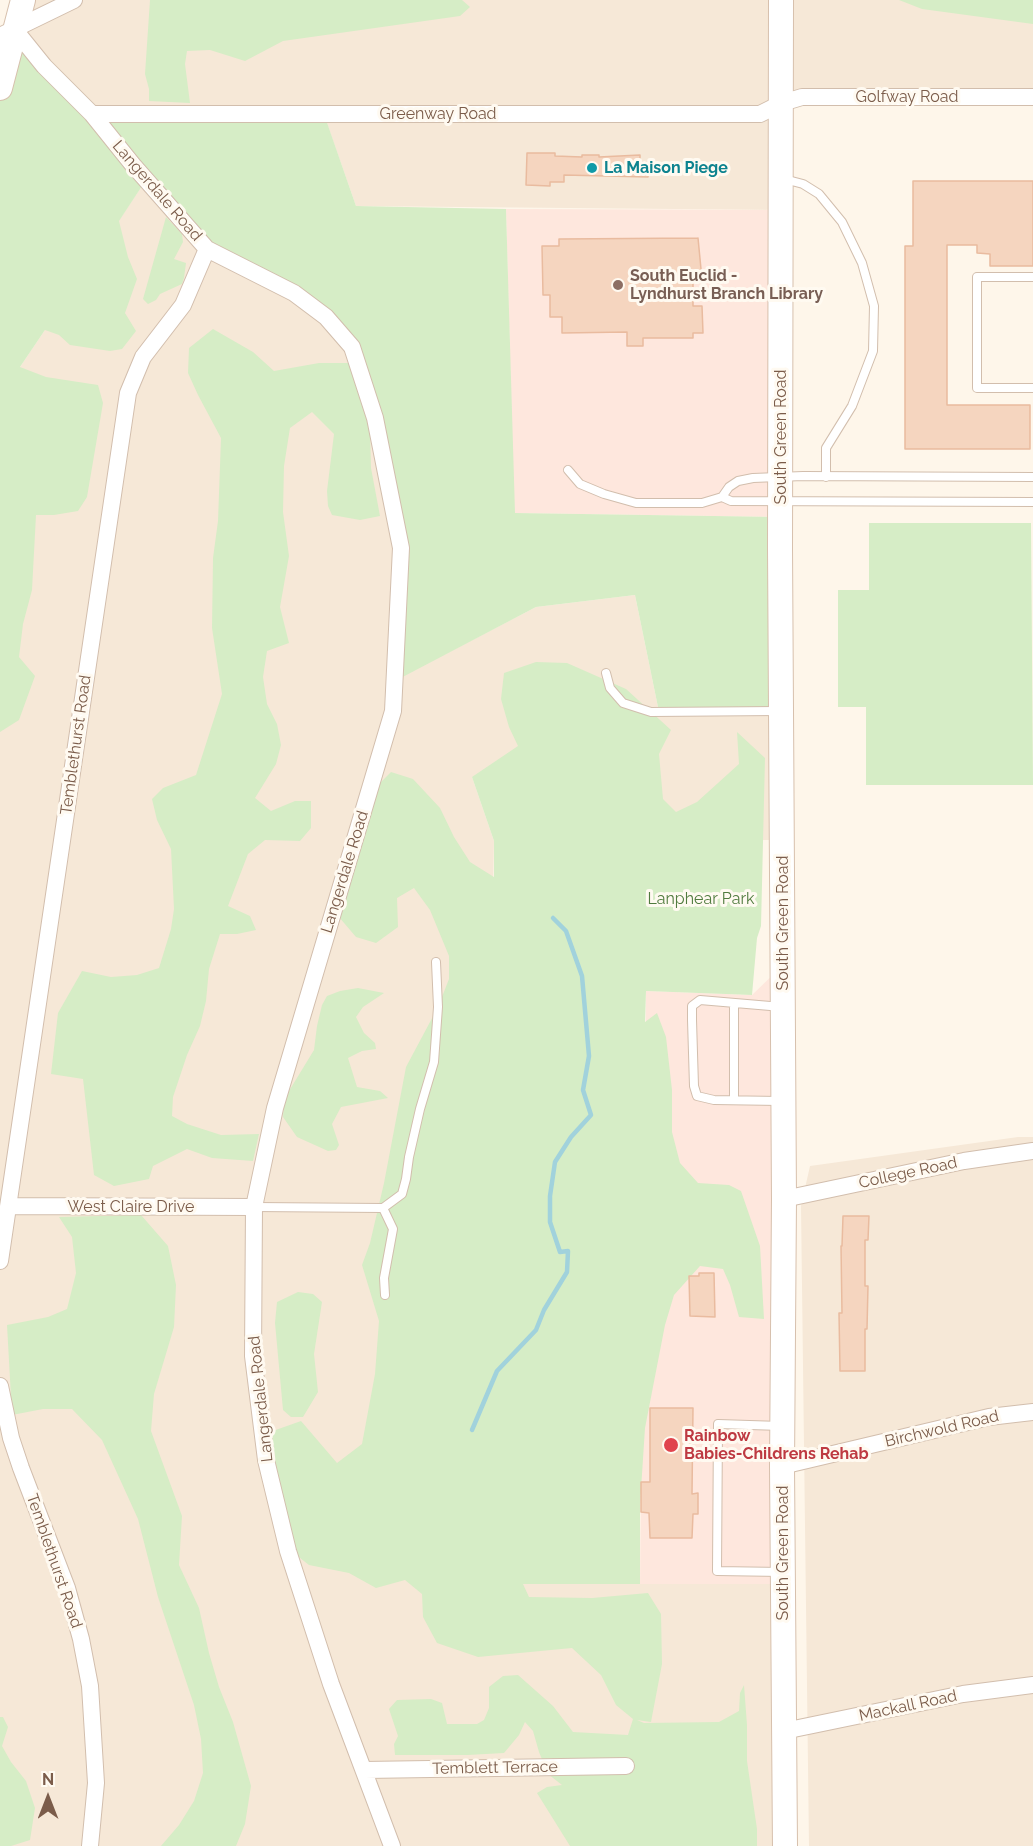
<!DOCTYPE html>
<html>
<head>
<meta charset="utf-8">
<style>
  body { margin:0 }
  #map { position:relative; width:1033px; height:1846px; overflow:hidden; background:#fef6ea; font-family:Raleway,sans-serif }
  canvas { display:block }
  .north { position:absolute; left:18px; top:1768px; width:60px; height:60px; -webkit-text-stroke:4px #fffaf1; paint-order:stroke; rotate:0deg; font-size:16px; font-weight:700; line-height:24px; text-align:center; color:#7b5c4a }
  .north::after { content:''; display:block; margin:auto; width:21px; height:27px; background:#7b5c4a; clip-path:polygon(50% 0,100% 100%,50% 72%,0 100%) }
</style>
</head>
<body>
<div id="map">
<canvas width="1033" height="1846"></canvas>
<div class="north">N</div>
</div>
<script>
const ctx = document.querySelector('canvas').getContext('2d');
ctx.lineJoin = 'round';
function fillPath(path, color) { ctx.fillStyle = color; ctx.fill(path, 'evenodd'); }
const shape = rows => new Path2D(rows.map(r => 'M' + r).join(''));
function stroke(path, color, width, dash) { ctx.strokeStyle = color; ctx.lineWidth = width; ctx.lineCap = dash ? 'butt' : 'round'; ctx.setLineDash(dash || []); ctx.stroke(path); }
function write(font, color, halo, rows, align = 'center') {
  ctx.font = font + ' Raleway,sans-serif'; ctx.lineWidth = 6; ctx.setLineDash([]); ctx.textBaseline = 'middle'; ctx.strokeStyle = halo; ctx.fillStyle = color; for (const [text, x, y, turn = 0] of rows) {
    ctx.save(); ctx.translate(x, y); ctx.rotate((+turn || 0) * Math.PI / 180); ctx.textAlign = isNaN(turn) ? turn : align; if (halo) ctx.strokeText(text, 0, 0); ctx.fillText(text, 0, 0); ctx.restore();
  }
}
fillPath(shape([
  [23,0,1033,0,1033,100,782,103,781,210,356,206,324,115,92,114,15,30],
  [146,180,294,293,352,347,401,548,395,680,536,607,635,595,659,712,781,711,782,840,629,840,472,777,494,841,480,1583,783,1584,785,1846,0,1846,0,494,20,367],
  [1018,1137,1033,1137,1033,1846,809,1846,801,1206,810,1166]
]), '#f6e8d7');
fillPath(shape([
  [506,209,781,210,780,517,514,513],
  [783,965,783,1584,640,1584,646,991,752,995]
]), '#fee7dd');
fillPath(shape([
  [150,0,462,0,470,7,460,16,283,41,245,61,210,50,187,51,185,64,190,103,149,101,149,89,145,74],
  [899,0,1033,0,1033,24,922,9],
  [15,30,92,114,324,114,356,206,506,209,515,513,780,517,781,711,659,712,635,595,536,607,395,681,401,548,352,347,326,317,207,249,146,180,119,221,128,257,137,279,125,313,136,331,122,349,110,351,70,345,59,335,45,330,20,367,46,377,98,385,103,403,87,497,78,511,54,515,36,515,32,590,23,624,19,657,35,676,19,720,0,732,0,88],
  [166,217,182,234,183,242,174,259,186,263,184,278,182,284,160,294,156,300,148,304,143,299],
  [213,329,253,352,274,371,319,363,350,363,370,430,371,468,380,516,360,520,332,515,328,506,327,491,334,434,312,412,290,428,284,466,283,512,289,556,280,607,289,643,267,651,263,677,267,704,277,724,281,745,276,764,255,798,271,811,295,801,311,801,311,828,300,841,265,840,248,854,228,906,250,916,256,930,237,934,220,934,209,969,206,1001,200,1026,187,1055,173,1097,172,1116,187,1124,221,1135,259,1134,253,1161,212,1158,187,1149,153,1166,149,1179,114,1186,94,1175,83,1079,51,1074,58,1013,82,971,111,977,137,975,159,968,171,929,174,909,171,849,157,820,152,799,163,788,196,775,222,694,212,628,213,558,218,521,221,438,198,395,188,373,189,348],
  [869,523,1031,523,1033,785,866,785,866,707,838,707,838,590,869,590],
  [536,662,567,663,626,689,671,730,659,754,663,799,676,812,697,802,739,764,737,732,765,758,761,926,757,938,752,995,646,991,645,1022,657,1013,666,1037,672,1090,672,1132,680,1163,698,1183,729,1185,741,1191,760,1246,764,1319,739,1317,730,1285,723,1269,700,1266,674,1295,665,1325,645,1428,640,1505,640,1584,523,1584,529,1597,592,1598,648,1593,661,1614,662,1664,651,1722,637,1720,644,1723,719,1722,739,1711,740,1693,744,1685,747,1725,747,1761,757,1829,757,1846,570,1846,537,1793,547,1787,562,1785,548,1774,539,1752,533,1731,525,1722,519,1735,504,1753,468,1755,395,1755,394,1744,398,1736,389,1709,397,1700,431,1699,442,1703,447,1724,477,1724,484,1720,489,1708,489,1687,503,1676,518,1675,553,1706,573,1732,628,1735,633,1719,616,1705,601,1675,572,1648,478,1657,437,1643,423,1617,422,1594,405,1580,376,1588,349,1573,309,1565,295,1554,275,1461,270,1432,301,1421,337,1463,362,1444,375,1374,379,1321,362,1265,370,1243,384,1183,406,1067,438,1007,449,979,449,956,430,910,414,888,397,898,398,927,376,943,356,937,339,917,379,784,391,772,413,779,440,808,454,837,470,862,494,877,494,841,472,777,518,746,509,727,501,699,504,673],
  [358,988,384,993,363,1007,356,1017,364,1033,375,1043,376,1049,362,1051,348,1058,357,1087,380,1091,388,1098,341,1107,332,1124,339,1145,336,1150,328,1151,297,1137,283,1117,284,1103,289,1091,314,1050,317,1026,322,1005,327,996,340,991],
  [141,1215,168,1246,176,1285,174,1327,154,1394,151,1431,182,1516,179,1565,199,1608,209,1653,219,1687,233,1722,251,1786,245,1824,236,1846,161,1846,179,1825,194,1801,203,1773,201,1739,194,1705,158,1597,138,1519,102,1440,72,1409,43,1409,12,1415,7,1325,48,1317,67,1309,76,1273,72,1237,59,1217],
  [298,1292,313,1294,322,1302,314,1354,318,1392,303,1417,291,1417,283,1410,275,1323,277,1302],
  [0,1717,3,1717,8,1727,2,1746,11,1762,26,1781,35,1808,30,1840,11,1846,0,1846]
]), '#d6edc6');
stroke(shape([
  [472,1430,497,1371,536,1330,544,1310,567,1272,568,1251,560,1252,550,1222,550,1196,555,1162,571,1137,591,1115,583,1090,589,1056,582,976,566,931,553,918]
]), '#a1d2dc', 4.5);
const building = shape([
  [527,153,555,153,555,156,582,157,582,155,599,155,599,157,640,155,640,162,649,162,648,177,564,175,564,182,550,182,550,186,526,185,527,153],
  [913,181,1033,181,1033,266,990,266,990,254,977,253,977,245,947,245,947,405,1030,405,1030,449,905,449,905,246,913,246,913,181],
  [698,238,701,269,698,273,693,276,693,306,702,306,703,333,693,333,693,338,643,338,643,346,627,346,627,332,562,333,562,317,550,317,550,295,543,295,542,246,559,246,559,239,698,238],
  [843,1216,869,1216,868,1240,865,1240,865,1286,868,1286,867,1329,865,1329,865,1371,840,1371,839,1313,842,1313,841,1246,842,1246,843,1216],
  [699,1273,714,1273,715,1317,690,1316,689,1276,699,1276,699,1273],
  [650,1408,693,1408,692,1494,698,1493,698,1514,693,1514,692,1538,650,1538,649,1513,641,1512,641,1482,650,1482,650,1408]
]);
fillPath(building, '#f5d5bf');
stroke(building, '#e9bb9f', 1.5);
const lane = shape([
  [784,179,803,184,819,194,842,222,862,263,874,306,873,351,852,406,826,448,826,477],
  [1033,277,977,277,977,388,1033,388],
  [568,470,580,484,604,494,636,503,702,503,722,497,729,487,738,481,753,478,803,476,1033,477],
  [722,497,731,501,1033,502],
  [606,673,610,688,623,703,651,712,778,711],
  [734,1003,734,1100],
  [780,1101,714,1100,697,1096,694,1086,692,1020,692,1006,700,1000,782,1007],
  [254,1207,383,1208,393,1229,384,1278,385,1295],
  [383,1208,402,1194,406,1179,409,1157,420,1109,434,1062,438,1007,436,962],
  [781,1426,718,1424,717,1571,782,1572]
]);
const street = shape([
  [15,30,44,66,92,114,133,165,207,249,294,293,326,317,352,347,375,418,401,548,393,711,275,1108,254,1207,253,1356,266,1460,288,1551,331,1684,392,1846],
  [0,36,74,0],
  [92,114,760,114,782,103,802,97,1033,97],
  [784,1199,964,1161,1033,1151],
  [8,1206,254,1207],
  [0,1261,128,393,143,357,183,305,207,249],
  [0,1386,11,1438,21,1468,67,1588,81,1639,90,1686,96,1783,90,1846],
  [782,1466,989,1417,1033,1412],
  [784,1731,963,1694,1033,1685],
  [365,1770,626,1766]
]);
const secondary = shape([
  [781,0,780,548,784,1199,782,1466,785,1846],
  [0,88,23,0]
]);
stroke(lane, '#d2bead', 10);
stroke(street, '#d2bead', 18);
stroke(secondary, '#d7c0ad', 26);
stroke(lane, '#fff', 8);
stroke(street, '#fff', 16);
stroke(secondary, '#fff', 24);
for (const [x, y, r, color] of [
  [592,168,6,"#0f9aa8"],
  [618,285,6,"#8d6e63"],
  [671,1445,8,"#e0444e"]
]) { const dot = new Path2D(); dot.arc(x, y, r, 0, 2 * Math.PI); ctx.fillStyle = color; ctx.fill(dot); stroke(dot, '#fffaf1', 2); }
write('16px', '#7b5c4a', '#fffaf1', [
  ["Golfway Road",907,97],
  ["Greenway Road",438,114],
  ["Langerdale Road",157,191,49],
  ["South Green Road",781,437,-90],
  ["Temblethurst Road",76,745,-82],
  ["Langerdale Road",345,872,-73],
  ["South Green Road",783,923,-90],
  ["College Road",908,1173,-12],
  ["West Claire Drive",131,1207],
  ["Langerdale Road",261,1399,-96],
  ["Birchwold Road",942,1429,-13],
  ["South Green Road",783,1553,-90],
  ["Temblethurst Road",54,1561,71],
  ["Mackall Road",908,1706,-12],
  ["Temblett Terrace",495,1768,-1]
]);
write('bold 16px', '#0d838f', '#fffaf1', [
  ["La Maison Piege",604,168]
], 'left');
write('bold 16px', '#785e54', '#fffaf1', [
  ["South Euclid -",630,276],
  ["Lyndhurst Branch Library",630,294]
], 'left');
write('16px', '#507b3e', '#fffaf1', [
  ["Lanphear Park",701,899]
]);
write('bold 16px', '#be3a42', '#fffaf1', [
  ["Rainbow",684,1436],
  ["Babies-Childrens Rehab",684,1454]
], 'left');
</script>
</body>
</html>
